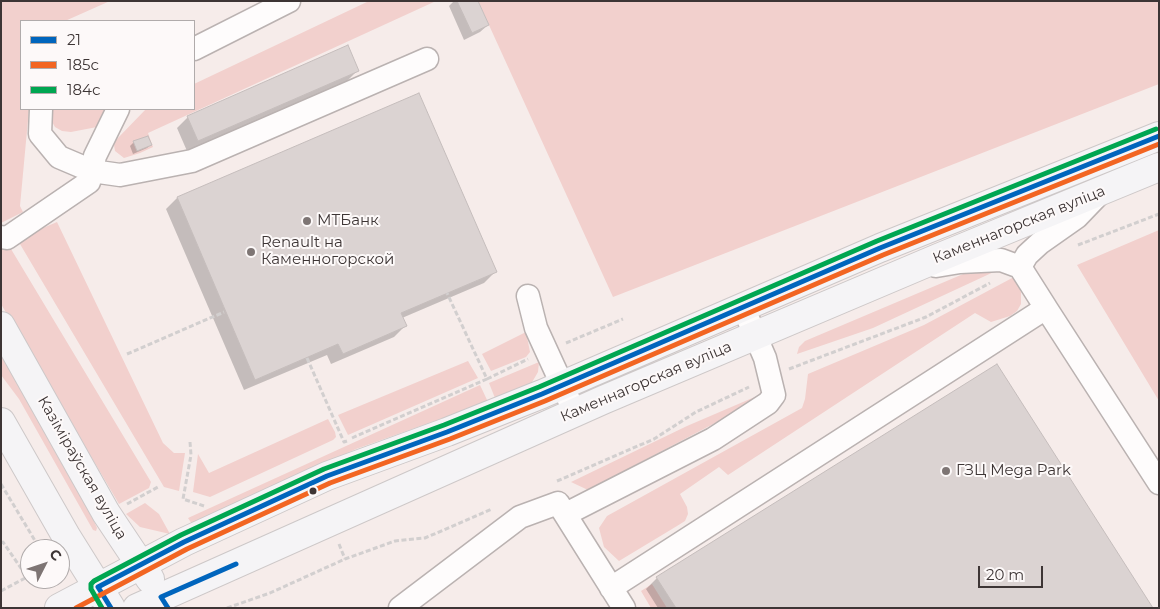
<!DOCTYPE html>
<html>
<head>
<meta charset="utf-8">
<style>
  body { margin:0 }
  #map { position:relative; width:1160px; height:609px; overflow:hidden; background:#f6ecea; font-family:Montserrat,sans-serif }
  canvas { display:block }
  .frame { position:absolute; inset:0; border:2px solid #3d3535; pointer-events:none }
  .legend { position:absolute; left:20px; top:20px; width:175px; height:90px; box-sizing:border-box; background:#fdf9f9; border:1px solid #b0abab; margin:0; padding:6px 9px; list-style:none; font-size:15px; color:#3d3535 }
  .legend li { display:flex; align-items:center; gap:10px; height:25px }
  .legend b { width:25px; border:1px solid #b0abab }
  .north { position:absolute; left:20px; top:539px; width:50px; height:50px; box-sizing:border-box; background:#fdf9f9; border:1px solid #b0abab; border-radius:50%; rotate:49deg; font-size:14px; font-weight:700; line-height:20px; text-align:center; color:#3d3535 }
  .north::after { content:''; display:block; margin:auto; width:18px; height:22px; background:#7e7574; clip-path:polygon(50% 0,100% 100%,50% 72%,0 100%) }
  .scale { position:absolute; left:978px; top:566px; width:65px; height:22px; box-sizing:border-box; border:2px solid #3d3535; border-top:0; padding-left:6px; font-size:15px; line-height:18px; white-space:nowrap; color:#3d3535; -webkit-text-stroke:4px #fdf9f9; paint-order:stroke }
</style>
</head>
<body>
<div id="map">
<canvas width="1160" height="609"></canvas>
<div class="frame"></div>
<ul class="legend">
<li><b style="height:6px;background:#0065bd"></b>21</li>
<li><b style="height:6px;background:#f26522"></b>185с</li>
<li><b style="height:6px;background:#00a651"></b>184с</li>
</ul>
<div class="north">С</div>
<div class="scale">20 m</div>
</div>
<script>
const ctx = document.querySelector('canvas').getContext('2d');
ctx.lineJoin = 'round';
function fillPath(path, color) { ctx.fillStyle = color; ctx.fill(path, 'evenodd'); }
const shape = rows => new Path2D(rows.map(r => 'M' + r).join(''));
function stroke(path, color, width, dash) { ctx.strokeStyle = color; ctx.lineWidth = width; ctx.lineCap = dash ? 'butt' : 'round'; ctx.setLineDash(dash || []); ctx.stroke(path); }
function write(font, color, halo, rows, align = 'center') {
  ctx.font = font + ' Montserrat,sans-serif'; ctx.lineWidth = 4; ctx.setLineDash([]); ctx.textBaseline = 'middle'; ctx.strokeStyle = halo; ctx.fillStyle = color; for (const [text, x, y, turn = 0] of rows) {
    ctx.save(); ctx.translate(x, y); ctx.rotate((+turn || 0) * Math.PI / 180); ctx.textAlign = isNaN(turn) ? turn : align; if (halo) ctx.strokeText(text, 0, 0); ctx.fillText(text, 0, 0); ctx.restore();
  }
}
fillPath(shape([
  [1,1,110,1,65,21,21,21,21,109,29,109,20,206,23,212,1,223],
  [369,1,436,1,148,133,153,147,140,153,124,158,115,151,114,145,116,140,146,109,194,109,194,84],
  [478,1,1159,1,1159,84,613,297],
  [51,109,108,109,97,127,71,132,62,131,55,127,51,120],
  [57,222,163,443,174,453,185,453,179,491,164,487,17,239],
  [1159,230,1159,401,1077,265],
  [1,248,11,249,151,482,149,488,119,504,1,304],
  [975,269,998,270,873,328,797,354,799,347,805,341],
  [1014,277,1019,284,1021,292,1021,304,1017,311,1010,316,991,322,975,313,728,475,719,467,680,494,687,507,688,514,685,521,677,526,619,561,604,547,599,528,607,516,802,408,805,399,808,374,924,325],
  [526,332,530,352,526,357,491,371,482,354],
  [1,353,94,521,97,528,96,531,93,530,19,399,1,375],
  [468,361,478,378,348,435,338,415],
  [539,362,538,372,531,384,495,398,489,383],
  [480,385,488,402,356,449,192,524,188,518],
  [764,393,753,403,588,490,571,482,687,426],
  [328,419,335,432,336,437,333,440,210,497,193,492,198,454,209,473],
  [145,503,159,514,170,534,140,527,126,514],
  [652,584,667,608,651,608,641,591]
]), '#f2d0cd');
fillPath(shape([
  [454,1,477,1,488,25,480,32,464,40,449,6],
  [358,70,347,81,187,151,177,128,188,117],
  [419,95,495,272,484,283,402,318,405,326,394,337,331,364,327,355,244,390,166,209,177,198],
  [134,142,150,145,147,148,133,154,130,146],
  [657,578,1152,608,658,608,646,589]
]), '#0003');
const building = shape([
  [457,1,478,1,489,25,472,33,457,1],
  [348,45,359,71,198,141,187,116,348,45],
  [419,93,497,272,401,313,407,326,343,354,338,344,255,380,177,197,419,93],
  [148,136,152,145,137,151,133,141,148,136],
  [997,364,1153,608,676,608,656,577,997,364]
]);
fillPath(building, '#dbd3d2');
stroke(building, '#c5bdbc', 1);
const minor = shape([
  [194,49,289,1],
  [41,109,40,134,59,157,92,171,120,175,192,161,427,59],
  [1,237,7,238,89,182,95,156,118,109],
  [1020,267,1027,255,1040,243,1077,217,1101,192],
  [528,296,536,328,575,413],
  [1046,308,1159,483],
  [566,514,713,439,768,403,774,395,765,358,743,307],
  [611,588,1046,308,1020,267,1001,260,960,262,936,266],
  [400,608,520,517,558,503,624,608]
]);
const major = shape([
  [1,326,106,513,150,579],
  [1,422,66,536,111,608],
  [59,608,184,542,327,476,447,432,542,394,880,248,1159,136],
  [137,608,603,400,938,258,1159,167]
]);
stroke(minor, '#bab2b1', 25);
stroke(major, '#cdc8c8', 30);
stroke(shape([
  [1078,245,1159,214],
  [566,343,623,319],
  [127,354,224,312],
  [307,358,344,442,347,441],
  [789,369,926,317,990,283],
  [487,379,528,359],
  [352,438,487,379,447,293],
  [190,442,191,455,183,499,204,506],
  [557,481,654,439,696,412,749,387],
  [1,484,40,549],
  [127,504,158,487],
  [1,543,3,542,27,577],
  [339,544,345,559],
  [1,591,27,577,30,570],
  [227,608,270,593,345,559,395,541,425,538,492,509]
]), '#d2cfcf', 3, [5, 2.5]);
stroke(minor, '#fefcfc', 22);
stroke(major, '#f5f4f6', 28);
stroke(shape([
  [111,608,98,587,184,542,327,476,447,432,542,394,880,248,1159,136],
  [168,608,161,597,236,564]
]), '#0065bd', 5);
stroke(shape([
  [76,608,187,549,330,483,450,439,545,401,883,255,1159,144]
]), '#f26522', 5);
stroke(shape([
  [102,608,91,589,91,584,94,581,181,535,324,469,444,425,539,387,877,241,1156,129]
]), '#00a651', 5);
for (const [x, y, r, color] of [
  [307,221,5,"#7e7574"],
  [251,252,5,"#7e7574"],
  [946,471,5,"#7e7574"],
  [313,491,4.5,"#3d3535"]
]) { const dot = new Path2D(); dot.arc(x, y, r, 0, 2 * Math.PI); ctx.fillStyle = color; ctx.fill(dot); stroke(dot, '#fdf9f9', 2); }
write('15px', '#3d3535', '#fdf9f9', [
  ["МТБанк",317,221],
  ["Renault на",261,243],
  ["Каменногорской",261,260],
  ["ГЗЦ Mega Park",956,471]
], 'left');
write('15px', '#3d3535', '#fdf9f9', [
  ["Каменнагорская вуліца",1019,225,-22],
  ["Каменнагорская вуліца",646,382,-23],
  ["Казіміраўская вуліца",82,468,60]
]);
</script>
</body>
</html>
